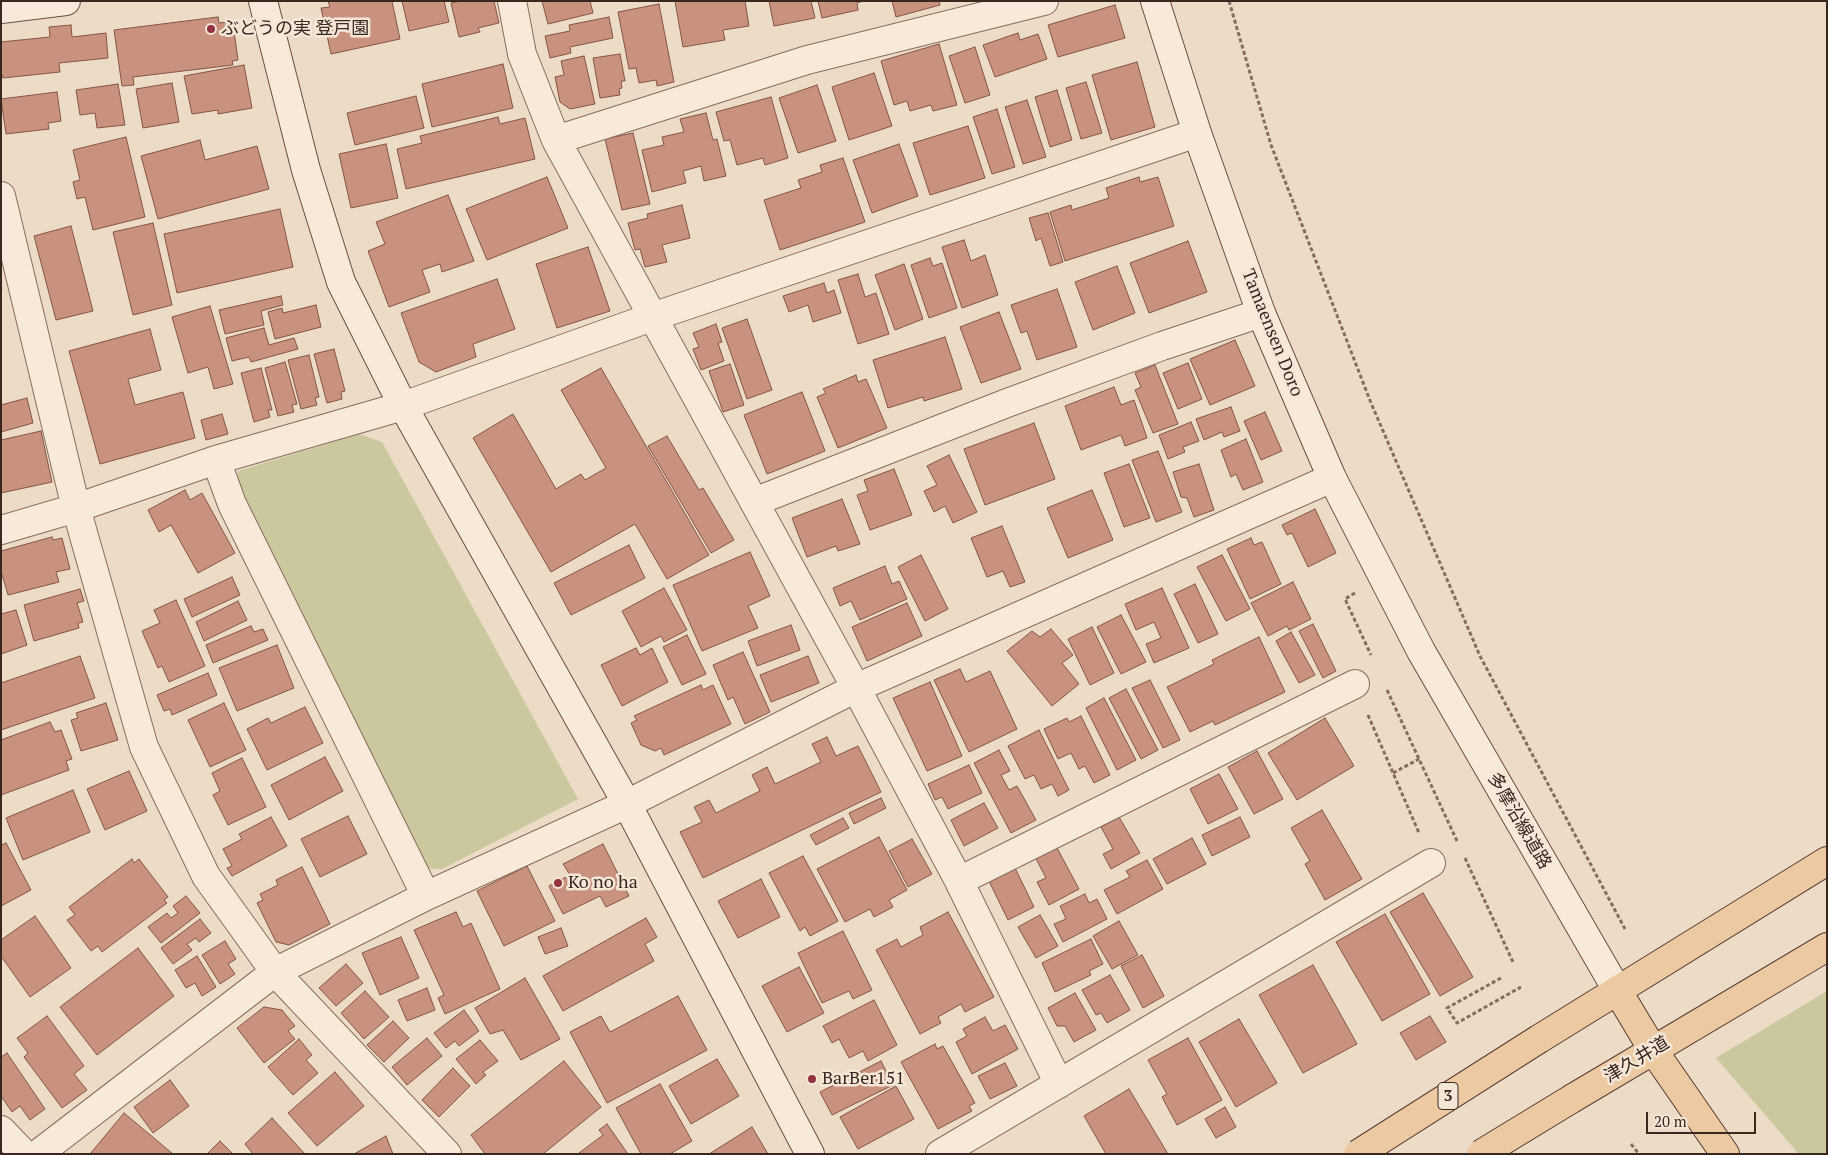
<!DOCTYPE html>
<html>
<head>
<meta charset="utf-8">
<style>
  body { margin:0 }
  #map { position:relative; width:1828px; height:1155px; overflow:hidden; background:#ecdbc7; font-family:"PT Serif",serif }
  canvas { display:block }
  .frame { position:absolute; inset:0; border:2px solid #382820; pointer-events:none }
  .scale { position:absolute; left:1646px; top:1112px; width:110px; height:22px; box-sizing:border-box; border:2px solid #382820; border-top:0; padding-left:6px; font-size:15px; line-height:18px; white-space:nowrap; color:#382820; -webkit-text-stroke:4px #f4e7d7; paint-order:stroke }
</style>
</head>
<body>
<div id="map">
<canvas width="1828" height="1155"></canvas>
<div class="frame"></div>
<div class="scale">20 m</div>
</div>
<script>
const ctx = document.querySelector('canvas').getContext('2d');
ctx.lineJoin = 'round';
function fillPath(path, color) { ctx.fillStyle = color; ctx.fill(path, 'evenodd'); }
const shape = rows => new Path2D(rows.map(r => 'M' + r).join(''));
function stroke(path, color, width, dash) { ctx.strokeStyle = color; ctx.lineWidth = width; ctx.lineCap = dash ? 'butt' : 'round'; ctx.setLineDash(dash || []); ctx.stroke(path); }
function write(font, color, halo, rows, align = 'center') {
  ctx.font = font + ' "PT Serif","Noto Sans JP",serif'; ctx.lineWidth = 5; ctx.setLineDash([]); ctx.textBaseline = 'middle'; ctx.strokeStyle = halo; ctx.fillStyle = color; for (const [text, x, y, turn = 0] of rows) {
    ctx.save(); ctx.translate(x, y); ctx.rotate((+turn || 0) * Math.PI / 180); ctx.textAlign = isNaN(turn) ? turn : align; if (halo) ctx.strokeText(text, 0, 0); ctx.fillText(text, 0, 0); ctx.restore();
  }
}
fillPath(shape([
  [359,434,382,442,578,799,442,869,426,868,236,485,238,471],
  [1827,991,1827,1154,1799,1154,1716,1058]
]), '#cac89c');
const building = shape([
  [328,1,392,1,400,39,331,54,321,8,330,7,328,1],
  [402,1,444,1,449,22,409,31,402,1],
  [460,1,494,1,499,23,478,28,480,32,459,37,451,3,460,1],
  [542,1,590,1,593,13,548,24,542,1],
  [675,1,745,1,749,26,723,30,725,40,683,47,675,1],
  [769,1,811,1,815,18,774,26,769,1],
  [818,1,863,1,857,3,858,10,822,18,818,1],
  [892,1,939,1,940,5,896,17,892,1],
  [659,4,674,82,657,86,656,80,639,83,636,68,629,69,618,12,659,4],
  [1115,5,1125,38,1058,57,1048,25,1115,5],
  [218,17,219,23,228,22,229,31,234,31,238,60,232,61,233,65,133,77,134,85,122,86,114,30,218,17],
  [609,17,613,38,570,47,571,53,550,58,545,36,570,31,569,25,609,17],
  [71,25,72,37,106,33,108,58,59,63,60,72,3,78,1,72,1,42,50,37,49,27,71,25],
  [1018,33,1020,40,1038,34,1047,59,995,77,983,45,1018,33],
  [939,44,957,105,933,111,931,105,910,111,907,101,894,105,881,61,939,44],
  [975,47,990,95,965,103,949,56,975,47],
  [620,54,625,81,621,81,622,88,619,89,620,95,600,98,593,58,620,54],
  [584,56,595,104,570,109,560,102,555,77,564,75,561,61,584,56],
  [1137,62,1155,127,1111,140,1092,75,1137,62],
  [503,64,513,108,432,127,422,84,503,64],
  [244,65,252,108,218,114,218,110,192,114,184,76,244,65],
  [874,73,892,126,849,140,832,87,874,73],
  [1086,82,1102,133,1081,139,1066,88,1086,82],
  [172,83,179,122,143,128,136,89,172,83],
  [118,84,125,125,97,128,95,113,80,115,76,90,118,84],
  [817,85,836,141,798,153,779,98,817,85],
  [1057,90,1072,140,1050,147,1035,97,1057,90],
  [57,92,61,121,48,123,49,129,6,134,1,99,57,92],
  [416,96,424,128,355,145,347,113,416,96],
  [771,97,788,158,765,165,763,158,737,165,730,140,724,141,716,112,771,97],
  [1027,100,1046,157,1023,164,1005,107,1027,100],
  [997,109,1015,167,992,174,973,117,997,109],
  [706,113,713,140,717,139,726,176,704,181,701,166,683,171,686,183,652,192,642,150,664,145,662,137,684,132,680,119,706,113],
  [498,117,500,124,525,118,535,159,406,189,397,149,422,143,420,136,498,117],
  [968,126,985,178,930,195,913,143,968,126],
  [633,133,650,204,622,210,605,139,633,133],
  [126,137,145,217,93,230,85,197,77,199,73,182,80,180,73,150,126,137],
  [200,140,205,160,257,146,269,189,158,219,141,156,200,140],
  [386,144,398,198,351,208,339,154,386,144],
  [899,144,918,196,872,213,853,160,899,144],
  [843,158,865,222,780,250,764,200,801,188,798,180,822,172,820,165,843,158],
  [547,177,568,228,487,260,466,209,547,177],
  [1139,177,1140,182,1158,177,1174,226,1065,261,1050,212,1071,205,1072,210,1109,198,1106,188,1139,177],
  [448,195,474,261,442,272,440,264,422,270,430,292,389,307,368,251,385,244,376,222,448,195],
  [682,205,690,238,662,245,667,262,645,267,640,249,635,250,628,223,648,218,647,214,682,205],
  [280,209,293,267,177,293,164,234,280,209],
  [1048,213,1063,262,1050,266,1041,238,1036,241,1029,218,1048,213],
  [153,223,172,305,133,315,113,232,153,223],
  [71,226,93,311,56,320,34,236,71,226],
  [964,240,971,261,985,255,998,295,962,308,942,247,964,240],
  [1188,241,1207,292,1149,313,1130,263,1188,241],
  [588,247,610,311,557,328,536,264,588,247],
  [930,258,933,266,942,263,957,308,929,318,911,265,930,258],
  [904,264,923,319,895,330,875,275,904,264],
  [1117,266,1135,313,1093,330,1075,282,1117,266],
  [858,274,865,297,876,293,889,334,858,344,838,280,858,274],
  [497,279,515,329,473,344,476,357,436,372,419,362,401,313,497,279],
  [824,283,827,293,834,290,841,313,813,322,808,305,789,312,783,296,824,283],
  [1057,289,1077,347,1037,360,1027,331,1021,333,1011,305,1057,289],
  [281,296,283,305,261,311,264,325,225,334,219,310,281,296],
  [316,305,321,327,275,339,268,312,282,308,283,313,316,305],
  [210,306,233,384,214,389,208,367,188,373,172,317,210,306],
  [999,312,1021,369,981,383,960,327,999,312],
  [747,319,772,390,747,399,722,328,747,319],
  [716,324,722,342,718,343,724,361,701,370,693,349,699,347,693,333,716,324],
  [264,328,269,345,294,338,298,349,251,362,249,357,232,361,226,338,264,328],
  [150,329,161,370,128,379,135,405,183,392,195,438,100,464,69,351,150,329],
  [945,337,962,389,924,401,923,397,888,408,873,360,945,337],
  [1235,340,1255,386,1210,405,1190,359,1235,340],
  [334,349,345,391,341,392,342,399,327,403,314,354,334,349],
  [309,355,319,397,315,398,317,405,301,409,288,360,309,355],
  [285,362,297,404,292,405,294,412,278,416,265,368,285,362],
  [1188,363,1202,399,1178,409,1163,373,1188,363],
  [730,364,744,405,723,412,709,371,730,364],
  [1155,365,1178,424,1153,433,1135,390,1141,387,1135,373,1155,365],
  [261,368,272,410,268,410,270,417,254,422,241,373,261,368],
  [601,368,709,555,667,579,635,524,551,572,473,438,513,414,556,489,581,474,585,480,606,468,561,390,601,368],
  [856,375,858,382,866,379,887,428,838,448,817,397,826,393,823,389,856,375],
  [1114,387,1121,405,1134,400,1147,438,1125,446,1121,435,1081,450,1065,406,1114,387],
  [802,392,825,451,767,474,744,415,802,392],
  [27,398,33,423,1,432,1,405,27,398],
  [1231,407,1240,431,1224,437,1222,432,1204,440,1196,419,1231,407],
  [1265,412,1282,451,1261,460,1244,421,1265,412],
  [222,414,228,434,206,440,201,420,222,414],
  [1191,422,1199,441,1183,447,1185,452,1168,459,1159,435,1191,422],
  [1034,423,1055,479,985,505,964,449,1034,423],
  [41,431,52,482,1,493,1,440,41,431],
  [667,436,699,490,703,488,734,540,711,553,648,446,667,436],
  [1246,439,1263,482,1243,490,1236,474,1231,477,1221,450,1246,439],
  [1158,451,1182,512,1156,522,1132,460,1158,451],
  [949,455,977,512,953,523,945,506,934,512,924,491,937,485,927,466,949,455],
  [1129,464,1150,518,1124,527,1104,473,1129,464],
  [1199,464,1214,510,1194,517,1187,498,1181,497,1173,472,1199,464],
  [894,469,912,515,870,530,857,495,868,491,864,480,894,469],
  [185,490,190,500,202,493,235,553,198,573,171,525,159,532,148,510,185,490],
  [1092,490,1113,540,1068,558,1047,508,1092,490],
  [842,499,860,544,838,551,836,546,807,557,792,518,842,499],
  [1315,509,1336,553,1308,567,1292,533,1287,535,1282,525,1315,509],
  [1002,526,1025,582,1010,587,1003,571,987,577,971,538,1002,526],
  [52,537,53,540,62,538,70,569,56,572,59,582,8,595,1,571,1,551,52,537],
  [1251,538,1254,545,1262,542,1281,584,1250,599,1227,549,1251,538],
  [629,545,645,578,571,615,554,583,629,545],
  [750,552,770,596,748,606,758,628,702,651,673,585,750,552],
  [921,555,948,609,925,621,898,567,921,555],
  [1222,555,1250,609,1226,621,1197,567,1222,555],
  [885,566,892,584,899,581,907,599,860,620,851,601,840,606,833,588,885,566],
  [232,577,240,595,192,617,184,599,232,577],
  [1293,582,1311,619,1289,630,1287,626,1268,636,1251,603,1293,582],
  [1195,584,1218,634,1198,643,1174,594,1195,584],
  [664,588,687,630,664,642,661,636,641,647,622,611,664,588],
  [1162,588,1189,648,1154,663,1146,644,1161,638,1154,622,1136,630,1125,604,1162,588],
  [80,589,84,601,77,603,83,622,78,623,79,628,34,641,24,605,80,589],
  [176,600,205,666,169,682,162,666,158,668,142,631,160,623,154,610,176,600],
  [238,601,247,620,204,641,196,622,238,601],
  [907,603,922,636,867,661,852,627,907,603],
  [16,610,27,645,1,654,1,614,16,610],
  [1121,615,1146,662,1121,674,1097,627,1121,615],
  [1313,624,1336,671,1323,678,1299,631,1313,624],
  [791,625,800,650,757,666,748,641,791,625],
  [251,626,254,632,263,629,268,640,213,663,206,645,251,626],
  [1092,627,1114,673,1090,685,1068,639,1092,627],
  [1051,629,1073,655,1062,663,1079,684,1052,706,1007,651,1032,631,1040,637,1051,629],
  [1291,632,1315,675,1299,683,1276,641,1291,632],
  [687,635,706,674,682,685,663,647,687,635],
  [1259,637,1285,692,1215,725,1213,721,1190,732,1167,687,1214,664,1212,660,1259,637],
  [277,645,294,688,237,711,219,668,277,645],
  [636,648,640,655,652,648,668,682,622,706,601,665,636,648],
  [743,652,770,712,745,724,733,697,728,700,713,665,743,652],
  [80,656,95,698,1,730,1,683,80,656],
  [808,656,819,683,771,702,760,675,808,656],
  [960,669,966,682,990,671,1017,729,969,752,934,680,960,669],
  [208,673,217,695,172,715,170,709,164,711,157,695,208,673],
  [1150,680,1180,740,1163,748,1132,688,1150,680],
  [930,682,962,756,927,771,893,698,930,682],
  [701,685,703,690,713,685,731,724,664,755,661,748,655,751,641,745,631,723,637,720,634,716,701,685],
  [1126,689,1158,750,1141,759,1109,698,1126,689],
  [1104,698,1136,760,1117,770,1086,708,1104,698],
  [106,703,118,740,81,751,71,720,78,718,76,713,106,703],
  [224,703,246,750,210,767,188,720,224,703],
  [305,707,323,743,267,770,247,729,268,718,271,723,305,707],
  [1081,716,1110,775,1094,783,1085,766,1079,769,1071,753,1058,759,1044,729,1067,718,1069,722,1081,716],
  [1325,718,1354,766,1297,800,1268,753,1325,718],
  [50,722,55,732,61,730,72,759,66,761,69,770,1,795,1,740,50,722],
  [1039,730,1069,790,1058,796,1052,784,1041,789,1034,775,1025,779,1008,746,1039,730],
  [827,737,836,756,858,746,881,792,703,878,680,832,702,822,694,807,709,800,716,813,760,791,752,775,767,767,775,784,821,762,812,744,827,737],
  [999,750,1010,771,1001,775,1009,790,1017,786,1036,820,1011,833,974,763,999,750],
  [1257,751,1283,799,1254,814,1228,767,1257,751],
  [325,757,343,791,289,820,271,785,325,757],
  [242,758,266,807,228,825,213,795,220,791,212,773,242,758],
  [969,765,982,793,948,809,942,797,935,800,928,784,969,765],
  [129,771,147,811,105,830,87,789,129,771],
  [1219,774,1238,809,1208,824,1190,789,1219,774],
  [73,790,90,832,23,860,6,818,73,790],
  [881,798,886,808,854,824,849,813,881,798],
  [984,803,998,828,964,846,951,820,984,803],
  [1322,810,1362,879,1325,900,1305,864,1310,861,1291,828,1322,810],
  [348,816,367,854,320,877,301,839,348,816],
  [271,817,287,846,232,876,227,868,232,866,223,849,242,839,239,834,271,817],
  [1119,817,1140,853,1111,869,1103,854,1113,849,1101,827,1119,817],
  [1240,817,1250,837,1212,856,1202,835,1240,817],
  [843,818,849,828,816,845,810,835,843,818],
  [879,837,907,890,889,900,893,907,874,917,870,909,845,922,817,869,879,837],
  [1192,838,1206,864,1167,884,1153,859,1192,838],
  [912,839,932,874,908,887,889,851,912,839],
  [6,843,31,890,1,906,1,845,6,843],
  [603,844,629,896,606,907,600,896,563,914,549,886,570,875,563,864,603,844],
  [1056,846,1079,889,1049,905,1037,882,1046,878,1035,857,1056,846],
  [803,856,838,921,810,936,805,927,800,931,769,873,803,856],
  [132,859,134,863,139,859,168,897,164,900,167,903,102,952,98,946,91,951,67,920,75,915,69,907,132,859],
  [1147,860,1163,889,1117,914,1104,890,1130,877,1126,871,1147,860],
  [527,866,555,921,504,946,477,891,527,866],
  [302,867,330,924,289,945,276,942,257,903,263,900,260,894,278,885,276,880,302,867],
  [1015,868,1034,907,1008,920,989,881,1015,868],
  [761,879,780,917,738,938,718,901,761,879],
  [1423,893,1473,977,1440,996,1390,912,1423,893],
  [1085,894,1089,903,1097,899,1107,919,1063,942,1054,924,1066,919,1060,906,1085,894],
  [186,896,200,913,161,943,148,927,167,913,171,918,178,913,173,906,186,896],
  [456,912,463,927,471,923,500,989,445,1014,438,998,444,995,414,930,456,912],
  [948,912,994,997,965,1012,961,1004,938,1017,941,1023,920,1034,876,950,897,939,901,947,923,935,920,927,948,912],
  [1385,914,1430,994,1382,1021,1336,942,1385,914],
  [1040,915,1058,946,1036,958,1018,927,1040,915],
  [35,916,71,968,30,997,1,956,1,940,35,916],
  [646,918,657,937,645,944,654,961,563,1011,543,976,646,918],
  [200,919,211,933,199,942,196,938,187,944,192,950,173,964,161,948,200,919],
  [1119,921,1138,955,1112,969,1093,936,1119,921],
  [561,928,568,946,545,954,538,937,561,928],
  [843,931,872,990,853,999,849,991,822,1003,798,953,843,931],
  [401,937,419,978,380,995,362,953,401,937],
  [1091,939,1103,964,1089,971,1091,975,1055,992,1042,963,1091,939],
  [225,941,236,959,228,964,235,974,220,984,202,955,225,941],
  [138,948,174,996,97,1055,60,1007,138,948],
  [1142,955,1164,996,1143,1008,1121,966,1142,955],
  [197,956,216,987,202,996,195,983,186,988,175,970,197,956],
  [346,964,363,983,336,1006,319,988,346,964],
  [1313,965,1357,1044,1303,1073,1259,995,1313,965],
  [799,967,824,1013,787,1032,762,986,799,967],
  [1110,975,1130,1010,1107,1023,1101,1013,1096,1015,1082,990,1110,975],
  [525,978,560,1039,521,1060,503,1030,490,1034,475,1008,525,978],
  [427,988,435,1010,407,1021,398,1000,427,988],
  [365,991,389,1017,364,1039,341,1013,365,991],
  [1075,993,1096,1030,1074,1042,1065,1026,1057,1026,1048,1008,1075,993],
  [678,996,707,1050,607,1103,570,1032,601,1016,610,1032,678,996],
  [874,1000,897,1045,868,1061,863,1051,849,1058,839,1039,832,1043,823,1026,874,1000],
  [264,1007,282,1010,295,1026,288,1031,295,1039,264,1063,237,1028,264,1007],
  [464,1010,479,1031,459,1046,455,1041,446,1048,434,1033,464,1010],
  [47,1016,84,1066,74,1074,87,1090,62,1108,24,1057,28,1053,17,1038,47,1016],
  [1430,1016,1446,1042,1416,1060,1400,1033,1430,1016],
  [985,1017,993,1031,1005,1025,1018,1049,972,1074,956,1042,967,1036,963,1029,985,1017],
  [1239,1019,1277,1083,1236,1107,1199,1042,1239,1019],
  [393,1021,409,1038,384,1062,367,1045,393,1021],
  [427,1038,442,1056,407,1085,392,1067,427,1038],
  [1188,1038,1222,1100,1177,1125,1162,1097,1167,1094,1148,1060,1188,1038],
  [299,1039,312,1055,306,1060,318,1073,293,1095,268,1067,299,1039],
  [480,1040,498,1061,483,1072,486,1075,476,1084,456,1059,480,1040],
  [935,1044,937,1049,943,1046,975,1103,969,1106,972,1111,938,1129,901,1062,935,1044],
  [7,1053,45,1109,30,1120,20,1106,12,1112,1,1096,1,1057,7,1053],
  [717,1059,739,1096,691,1124,669,1086,717,1059],
  [564,1061,601,1107,543,1154,485,1154,471,1135,564,1061],
  [881,1061,893,1085,832,1115,820,1092,881,1061],
  [1005,1063,1017,1086,990,1099,978,1076,1005,1063],
  [453,1068,470,1086,439,1117,422,1100,453,1068],
  [335,1072,364,1106,317,1146,288,1113,335,1072],
  [170,1080,189,1106,153,1133,134,1107,170,1080],
  [660,1084,692,1141,670,1154,641,1154,616,1108,660,1084],
  [896,1086,914,1119,858,1149,840,1117,896,1086],
  [1129,1089,1168,1154,1106,1154,1084,1116,1129,1089],
  [1225,1107,1236,1127,1216,1138,1205,1119,1225,1107],
  [124,1113,173,1154,90,1154,124,1113],
  [272,1118,305,1154,253,1154,245,1144,272,1118],
  [607,1124,628,1154,580,1154,579,1153,603,1135,599,1130,607,1124],
  [752,1127,768,1154,709,1154,752,1127],
  [386,1136,393,1154,354,1154,386,1136],
  [220,1141,233,1154,207,1154,220,1141]
]);
fillPath(building, '#c8927f');
stroke(building, '#855445', 1);
const street = shape([
  [512,1,522,54,556,140,856,688,959,881,1059,1084],
  [556,140,807,60,1044,1],
  [1,196,76,508,144,747,206,876,275,972,447,1154],
  [216,460,232,504,426,896],
  [754,502,1007,403,1162,346,1261,313],
  [1,530,76,508,216,460,403,406,652,317,1197,133],
  [959,881,1355,684],
  [1,1130,24,1154],
  [38,1154,275,972,426,896,627,804,856,688,1332,478],
  [940,1154,1431,863]
]);
const secondary = shape([
  [263,1,306,170,341,282,403,406,627,804,810,1154],
  [1155,1,1197,133,1261,313,1332,478,1421,651,1617,990],
  [1,9,66,1]
]);
const primary = shape([
  [1617,990,1653,1050,1725,1154],
  [1539,1039,1827,861],
  [1573,1098,1827,947]
]);
stroke(street, '#876d5d', 30);
stroke(secondary, '#694e41', 30);
stroke(primary, '#563c31', 30);
stroke(shape([
  [1229,1,1271,145,1371,403,1480,656,1625,929],
  [1355,593,1345,599,1371,655],
  [1387,690,1457,841],
  [1368,715,1419,833],
  [1393,773,1419,759],
  [1465,858,1513,962],
  [1501,978,1447,1008,1457,1023,1521,987],
  [1631,1144,1639,1154]
]), '#876d5d', 3, [4, 2.5]);
stroke(street, '#f7eada', 28);
stroke(secondary, '#f7eada', 28);
stroke(primary, '#edc9a2', 28);
const primaryBridge = shape([
  [1358,1154,1539,1039],
  [1481,1154,1573,1098]
]);
stroke(primaryBridge, '#563c31', 30, []);
stroke(primaryBridge, '#edc9a2', 28);
for (const [x, y, r, color] of [
  [211,29,5,"#933141"],
  [558,883,5,"#933141"],
  [812,1079,5,"#933141"]
]) { const dot = new Path2D(); dot.arc(x, y, r, 0, 2 * Math.PI); ctx.fillStyle = color; ctx.fill(dot); stroke(dot, '#f4e7d7', 2); }
for (const [x, y, w] of [
  [1448,1096,20]
]) { const box = new Path2D(); box.roundRect(x - w / 2, y - 13.5, w, 27, 4); ctx.fillStyle = '#f4e7d7'; ctx.fill(box); stroke(box, '#382820', 1); }
write('bold 16px', '#382820', null, [
  ["3",1448,1096]
]);
write('18px', '#382820', '#f4e7d7', [
  ["ぶどうの実 登戸園",221,29],
  ["Ko no ha",568,883],
  ["BarBer151",822,1079]
], 'left');
write('18px', '#382820', '#f4e7d7', [
  ["Tamaensen Doro",1272,333,68],
  ["多摩沿線道路",1519,821,60],
  ["津久井道",1637,1060,-31]
]);
</script>
</body>
</html>
